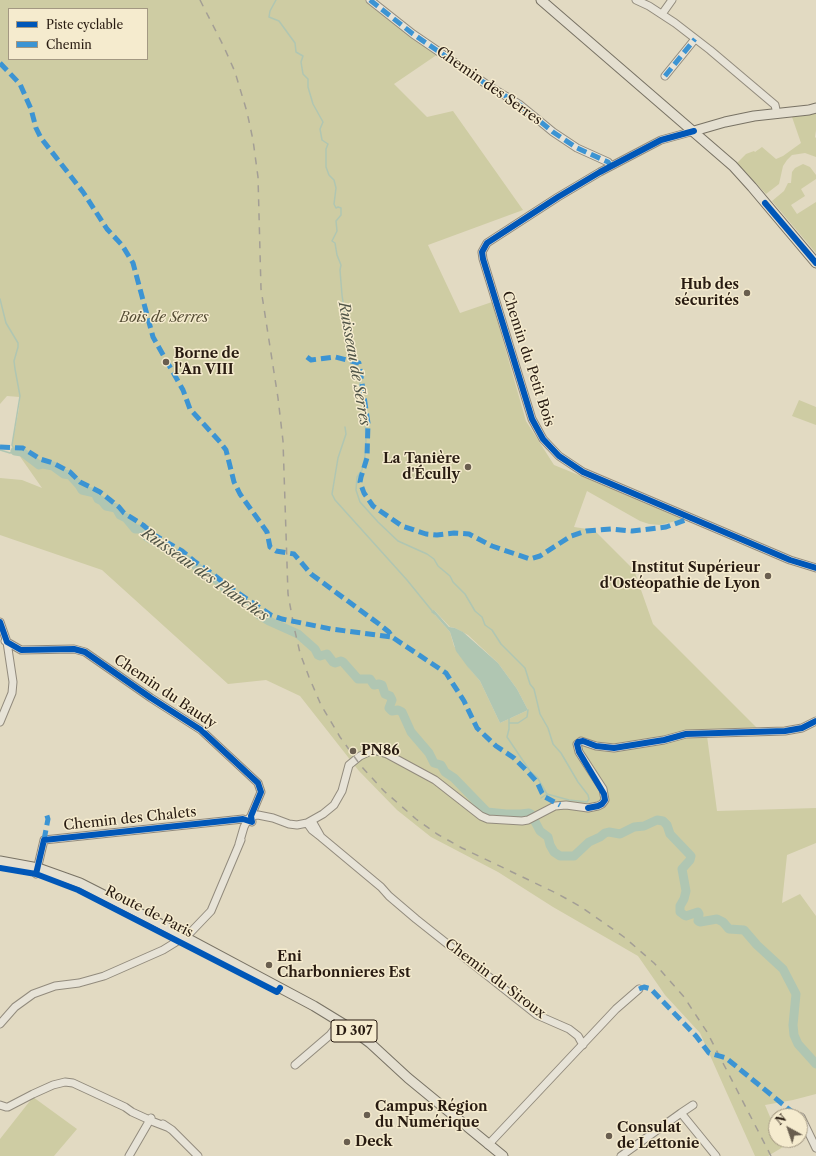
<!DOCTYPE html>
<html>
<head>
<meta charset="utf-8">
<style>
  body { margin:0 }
  #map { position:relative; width:816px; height:1156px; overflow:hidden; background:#e2dac2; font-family:"Libre Caslon Text",serif }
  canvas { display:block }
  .legend { position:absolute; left:8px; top:8px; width:140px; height:52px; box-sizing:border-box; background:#f5ebce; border:1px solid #a39882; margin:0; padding:5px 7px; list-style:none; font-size:12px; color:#281b11 }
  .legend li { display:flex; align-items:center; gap:8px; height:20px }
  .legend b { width:20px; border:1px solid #a39882 }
  .north { position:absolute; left:768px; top:1108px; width:40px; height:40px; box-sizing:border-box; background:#f5ebce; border:1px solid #a39882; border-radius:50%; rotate:320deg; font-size:11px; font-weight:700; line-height:16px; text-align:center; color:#281b11 }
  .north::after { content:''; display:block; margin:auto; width:14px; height:18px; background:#695e4f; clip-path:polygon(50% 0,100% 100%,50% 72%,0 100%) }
</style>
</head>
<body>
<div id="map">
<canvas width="816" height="1156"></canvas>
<ul class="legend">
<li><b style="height:5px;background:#0057b8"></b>Piste cyclable</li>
<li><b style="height:5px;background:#3c94d3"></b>Chemin</li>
</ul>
<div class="north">N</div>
</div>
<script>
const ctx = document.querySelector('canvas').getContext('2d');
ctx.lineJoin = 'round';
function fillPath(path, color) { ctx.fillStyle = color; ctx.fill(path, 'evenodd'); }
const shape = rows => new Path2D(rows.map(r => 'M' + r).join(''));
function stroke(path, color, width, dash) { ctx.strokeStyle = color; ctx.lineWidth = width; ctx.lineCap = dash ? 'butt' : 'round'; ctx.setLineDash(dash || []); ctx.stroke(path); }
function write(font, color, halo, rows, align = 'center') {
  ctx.font = font + ' "Libre Caslon Text",serif'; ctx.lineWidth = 3; ctx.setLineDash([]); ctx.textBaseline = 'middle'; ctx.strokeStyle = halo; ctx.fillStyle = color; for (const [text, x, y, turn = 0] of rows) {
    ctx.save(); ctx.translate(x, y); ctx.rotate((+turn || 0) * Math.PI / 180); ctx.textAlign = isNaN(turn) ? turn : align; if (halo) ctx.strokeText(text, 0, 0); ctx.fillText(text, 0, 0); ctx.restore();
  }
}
fillPath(shape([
  [0,0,370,0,441,52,394,84,427,117,453,111,523,210,428,245,460,313,492,302,526,421,554,465,685,518,672,522,660,525,649,524,640,521,587,491,574,527,594,530,634,570,653,624,758,729,707,736,717,811,816,808,816,843,787,855,782,903,800,894,816,916,816,1094,793,1100,765,1105,776,1131,776,1140,780,1140,783,1147,768,1156,755,1156,700,1033,665,995,638,956,553,907,498,872,431,837,397,810,359,771,300,696,266,680,228,684,102,570,0,535,0,478,22,480,42,488,12,445,19,408,20,397,7,396,0,404],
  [9,9,147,9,147,59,9,59],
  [434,610,450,627,455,628,468,635,498,663,517,689,528,710,500,723,480,681,470,669,454,646,450,632,435,615],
  [816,113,816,130,815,137,816,138,816,157,805,153,792,155,787,160,783,166,779,184,766,194,737,163,746,154,754,151,755,152,762,147,776,159,783,156,801,143,792,117,810,115],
  [803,164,810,167,816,175,816,179,801,189,805,196,791,205,797,214,816,202,816,253,772,201,784,191,788,183,791,183,792,172,795,168],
  [799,400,816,407,816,425,792,416],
  [33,1097,77,1129,54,1156,0,1156,0,1139]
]), '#cecca3');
fillPath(shape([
  [434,610,449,627,455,628,463,632,498,663,517,689,528,710,500,723,480,681,467,666,456,651,450,632,435,615,431,612]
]), '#b0c6b2');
stroke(shape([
  [276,0,270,11,269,17,279,21,295,43,296,52,303,56,301,62,303,74,308,79,308,87,313,104,323,122,320,129,322,140,328,144,326,149,326,167,329,175,334,180,336,188,334,204,336,208,338,207,341,208,341,215,336,221,337,231,332,241,335,243,337,255,341,265,340,270,342,295,348,336,353,350,352,359,354,363,356,365,360,383,359,390,365,416,366,442,365,456,362,470,357,477,356,490,360,502,378,522,398,541,427,554,434,559,438,566,450,576,453,582,465,594,475,611,482,617,485,625,492,630,501,644,525,668,530,684,534,689,540,714,548,728,553,744,561,753,578,782,588,795,589,799,587,802,569,800,547,794,541,798],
  [0,299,6,323,18,343,18,347,14,361,15,369,20,396,12,445,15,451,10,453,0,450],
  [345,427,346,434,338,458,332,494,335,500,407,580,433,612],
  [509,718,509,729,507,737,530,771,537,777,547,794],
  [510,723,518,723,527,717,528,710]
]), '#b0c6b2', 1.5);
stroke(shape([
  [15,451,22,452,39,465,43,464,53,466,64,474,70,475,79,485,82,490,95,493,98,499,102,501,106,506,116,508,120,515,126,518,135,529,141,529,147,537,157,543,188,560,206,574,217,580,233,596,243,600,247,605,253,608,259,615,269,621,298,634,315,649,318,655,320,656,327,654,333,662,335,663,341,661,343,662,358,679,370,679,374,685,379,684,382,685,385,694,390,696,392,700,389,708,392,711,398,710,402,712,411,732,429,753,434,763,441,765,445,772,454,778,487,812,506,814,521,814,529,813,531,814,540,831,548,837,550,845,554,852,560,856,574,856,589,842,600,837,605,833,609,832,620,834,634,827,644,826,657,820,663,821,667,825,670,834,691,856,690,860,682,869,686,891,684,899,680,906,680,912,684,915,686,916,698,912,699,914,698,921,700,922,717,919,723,922,729,929,744,930,757,945,783,969,796,994,793,1025,794,1035,798,1044,816,1064]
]), '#b0c6b2', 9);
const minor = shape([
  [370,0,413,34,489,86,519,104,553,132,577,148,608,162,611,166],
  [636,0,649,6,675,23,710,50,775,105,777,114],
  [662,14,672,0],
  [665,76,695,39],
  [694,131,661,140,600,172,558,197,487,243,482,252,483,259,532,419,543,439,559,456,583,472,790,560,816,568],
  [0,622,7,642,21,650,74,649,85,652,151,698,201,730,258,783,261,792,251,816,252,822,243,819,44,840,36,874],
  [0,722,12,693,13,682,7,642,5,641],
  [307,823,312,830,321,837,312,821],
  [321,837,381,887,389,896,416,919,537,1015,569,1029,578,1036,583,1045],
  [239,844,244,827,247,821,251,816,258,815,273,818,289,824,297,825,307,823,323,814,334,805,342,791,349,765,360,756,371,751,377,751,387,754,435,780,481,816,488,819,522,821,528,820,555,806,566,805,588,808,598,806,602,804,605,800,603,789,579,752,577,744,581,741,596,746,614,748,664,740,686,734,785,731,802,728,816,721],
  [0,1024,15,1007,33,994,55,986,79,983,104,976,163,950,189,934,211,911,241,840],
  [295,1065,330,1035,340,1022],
  [0,1105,6,1107,8,1107,33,1094,53,1085,65,1082,73,1083,125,1107,132,1112,154,1122,167,1127],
  [681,1113,693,1105],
  [801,1117,816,1148],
  [163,1124,172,1130,198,1156],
  [488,1145,616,1009,639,989],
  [129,1156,151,1118],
  [621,1156,681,1113,716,1156]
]);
const major = shape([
  [541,0,733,166,752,187,816,263],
  [694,131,725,122,754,116,809,110,816,108],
  [0,861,38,868,80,883,151,919,314,1006,350,1028,370,1043,408,1078,503,1156]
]);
stroke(minor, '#928b7d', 9);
stroke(major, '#787264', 11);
stroke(minor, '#e7e3d7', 7);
stroke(major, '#e4dfd0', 9);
stroke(shape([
  [200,0,224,47,235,72,247,112,253,140,258,177,261,289,278,398,283,441,288,594,294,627,300,653,309,677,321,705,340,737,361,766,384,791,416,819,437,834,462,848,558,894,581,907,624,937,654,963,684,997,707,1032,771,1156]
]), '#a39e95', 1.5, [7, 7]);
stroke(shape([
  [370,0,413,34,489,86,519,104,553,132,577,148,608,162,611,166],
  [0,63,20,84,31,109,36,128,41,138,83,192,107,229,122,245,133,263,153,337,183,390,190,409,220,442,226,450,234,482,240,494,267,532,270,547,276,551,294,554,311,574,379,624,389,632,392,637,446,673,464,701,477,728,496,746,514,758,526,770,537,782,542,793,545,797,560,805],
  [665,76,695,39],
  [307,357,311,360,335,357,359,363,368,423,367,458,361,477,360,482,364,493,373,506,402,526,426,534,437,535,454,533,469,534,492,546,530,559,540,556,571,536,586,531,611,529,632,531,666,527,691,518],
  [0,447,23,448,40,459,53,463,70,472,80,482,100,492,119,507,124,513,143,525,156,536,182,551,194,561,214,575,229,587,271,615,282,619,331,629,392,637],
  [44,840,48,819,46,813],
  [639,989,644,987,651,989,696,1036,709,1053,726,1058,791,1111,800,1116]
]), '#3c94d3', 5, [10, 5]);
stroke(shape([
  [694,131,661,140,600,172,558,197,487,243,482,252,483,259,532,419,543,439,559,456,583,472,790,560,816,568],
  [765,203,816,263],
  [0,622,7,642,21,650,74,649,85,652,151,698,201,730,258,783,261,792,251,816,252,822,243,819,44,840,36,874],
  [588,808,598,806,602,804,605,800,604,794,579,752,577,744,578,742,583,741,596,746,614,748,664,740,686,734,785,731,802,728,816,721],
  [0,868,36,874,78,890,277,992,280,988]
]), '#0057b8', 6);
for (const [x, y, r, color] of [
  [747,293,4,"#695e4f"],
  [166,362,4,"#695e4f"],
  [468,467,4,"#695e4f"],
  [768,576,4,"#695e4f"],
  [353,751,4,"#695e4f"],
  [269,965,4,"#695e4f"],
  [367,1115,4,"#695e4f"],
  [609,1136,4,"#695e4f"],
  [347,1142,4,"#695e4f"]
]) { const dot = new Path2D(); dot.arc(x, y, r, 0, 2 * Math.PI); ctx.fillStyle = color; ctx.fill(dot); stroke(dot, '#f5ebce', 1.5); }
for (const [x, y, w] of [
  [354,1031,46]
]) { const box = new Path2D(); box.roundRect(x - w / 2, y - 11, w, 22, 3); ctx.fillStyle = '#f5ebce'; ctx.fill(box); stroke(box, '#281b11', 1); }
write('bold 13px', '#281b11', null, [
  ["D 307",354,1031]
]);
write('14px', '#281b11', '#f5ebce', [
  ["Chemin des Serres",489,86,35],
  ["Chemin du Petit Bois",528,359,72],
  ["Chemin du Baudy",165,692,34],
  ["Chemin des Chalets",130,819,-6],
  ["Route de Paris",149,912,27],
  ["Chemin du Siroux",495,979,37]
]);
write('bold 14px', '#281b11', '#f5ebce', [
  ["Hub des",739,285,"right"],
  ["sécurités",739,301,"right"],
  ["Borne de",174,354],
  ["l'An VIII",174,370],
  ["La Tanière",460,459,"right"],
  ["d'Écully",460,475,"right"],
  ["Institut Supérieur",760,568,"right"],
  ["d'Ostéopathie de Lyon",760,584,"right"],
  ["PN86",361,751],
  ["Eni",277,957],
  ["Charbonnieres Est",277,973],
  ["Campus Région",375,1107],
  ["du Numérique",375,1123],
  ["Consulat",617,1128],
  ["de Lettonie",617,1144],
  ["Deck",355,1142]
], 'left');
write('italic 14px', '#554d35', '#f5ebce', [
  ["Bois de Serres",164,318]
]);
write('italic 15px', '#505447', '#f5ebce', [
  ["Ruisseau de Serres",354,364,80],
  ["Ruisseau des Planches",205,575,35]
]);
</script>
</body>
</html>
